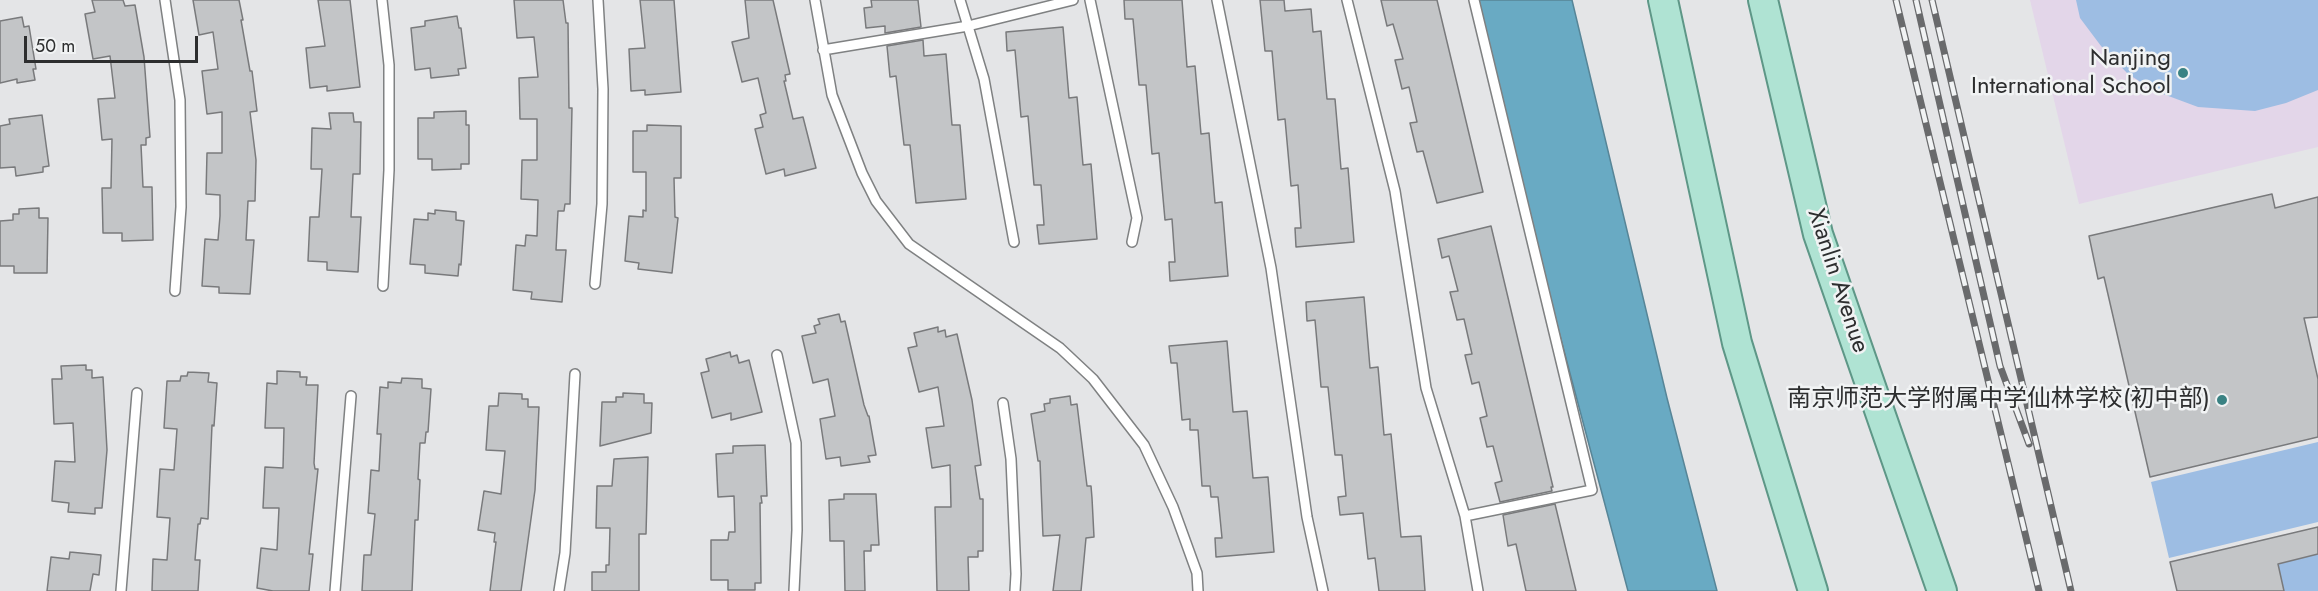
<!DOCTYPE html>
<html>
<head>
<meta charset="utf-8">
<style>
  body { margin:0 }
  #map { position:relative; width:2318px; height:591px; overflow:hidden; background:#e4e5e7; font-family:Jost,sans-serif }
  canvas { display:block }
  .scale { position:absolute; left:24px; top:36px; width:174px; height:27px; box-sizing:border-box; border:3px solid #2d2e2f; border-top:0; padding-left:8px; font-size:18px; line-height:21px; white-space:nowrap; color:#2d2e2f; -webkit-text-stroke:4px #f1f3f4; paint-order:stroke }
</style>
</head>
<body>
<div id="map">
<canvas width="2318" height="591"></canvas>
<div class="scale">50 m</div>
</div>
<script>
const ctx = document.querySelector('canvas').getContext('2d');
ctx.lineJoin = 'round';
function fillPath(path, color) { ctx.fillStyle = color; ctx.fill(path, 'evenodd'); }
const shape = rows => new Path2D(rows.map(r => 'M' + r).join(''));
function stroke(path, color, width, dash) { ctx.strokeStyle = color; ctx.lineWidth = width; ctx.lineCap = dash ? 'butt' : 'round'; ctx.setLineDash(dash || []); ctx.stroke(path); }
function write(font, color, halo, rows, align = 'center') {
  ctx.font = font + ' Jost,"Noto Sans SC",sans-serif'; ctx.lineWidth = 5; ctx.setLineDash([]); ctx.textBaseline = 'middle'; ctx.strokeStyle = halo; ctx.fillStyle = color; for (const [text, x, y, turn = 0] of rows) {
    ctx.save(); ctx.translate(x, y); ctx.rotate((+turn || 0) * Math.PI / 180); ctx.textAlign = isNaN(turn) ? turn : align; if (halo) ctx.strokeText(text, 0, 0); ctx.fillText(text, 0, 0); ctx.restore();
  }
}
fillPath(shape([
  [2030,0,2318,0,2318,147,2079,204]
]), '#e3d6e9');
fillPath(shape([
  [2076,0,2318,0,2318,90,2286,103,2255,111,2198,107,2155,91,2128,74,2101,46,2080,18],
  [2318,442,2318,522,2169,558,2151,482],
  [2318,554,2318,591,2284,591,2278,564]
]), '#9dbde3');
const water = shape([
  [1479,0,1572,0,1667,398,1717,591,1628,591,1515,167,1479,0]
]);
fillPath(water, '#69aac3');
stroke(water, '#578597', 1.5);
const building = shape([
  [92,0,123,0,125,6,135,5,144,57,150,137,146,138,146,145,141,145,143,187,152,187,153,240,122,241,122,233,103,233,102,188,111,188,112,139,102,140,98,99,115,98,110,56,93,59,85,14,95,12,92,0],
  [193,0,239,0,243,20,241,20,250,71,252,71,257,111,250,112,256,160,255,201,248,201,246,240,254,240,250,294,219,293,219,287,202,286,205,239,218,240,220,216,220,195,206,194,207,153,222,153,222,112,207,114,202,71,218,69,213,32,199,35,193,0],
  [318,0,350,0,360,87,327,91,327,86,310,88,306,48,325,46,318,0],
  [514,0,563,0,566,23,568,23,569,108,572,108,570,204,565,204,564,211,558,211,556,250,566,250,562,302,531,299,532,292,513,290,516,245,525,246,526,235,537,236,538,200,521,199,522,160,537,160,537,119,520,119,519,78,538,77,534,37,517,38,514,0],
  [640,0,674,0,681,92,645,95,645,90,631,91,629,49,645,48,640,0],
  [745,0,773,0,790,74,785,75,786,81,784,81,793,119,803,117,816,168,785,176,784,169,766,174,755,129,763,127,760,115,766,113,758,78,742,82,732,42,749,38,745,0],
  [871,0,918,0,921,27,885,33,885,26,866,28,864,8,872,7,871,0],
  [1124,0,1182,0,1187,67,1195,66,1201,134,1209,133,1215,203,1222,202,1228,276,1170,281,1169,262,1175,262,1172,219,1165,220,1159,153,1152,154,1146,85,1139,85,1133,19,1125,19,1124,0],
  [1260,0,1284,0,1285,11,1311,9,1313,32,1321,31,1327,99,1335,99,1341,169,1348,168,1354,242,1296,247,1295,228,1301,228,1298,185,1291,186,1285,119,1278,120,1272,51,1265,51,1260,0],
  [1381,0,1437,0,1483,192,1437,203,1423,151,1417,152,1410,123,1417,122,1409,87,1402,89,1395,60,1403,59,1393,24,1387,26,1381,0],
  [457,16,459,28,461,28,466,68,458,69,459,75,431,78,430,68,415,70,411,28,425,26,425,21,457,16],
  [22,17,24,27,29,26,36,69,33,69,35,80,17,83,17,79,0,83,0,21,22,17],
  [1063,27,1069,98,1077,97,1083,165,1091,164,1097,239,1039,244,1037,225,1044,225,1041,185,1034,185,1028,116,1021,117,1015,50,1007,51,1006,32,1063,27],
  [923,40,924,56,946,54,952,125,960,125,966,199,916,203,910,145,904,145,896,76,890,77,887,46,923,40],
  [466,111,466,125,469,125,469,164,461,164,461,169,432,170,432,159,418,159,418,118,434,118,434,112,466,111],
  [329,113,353,113,354,122,361,122,360,174,353,174,351,217,361,217,358,272,327,270,327,262,308,261,310,217,319,217,322,169,311,169,312,128,331,129,329,113],
  [42,115,49,166,43,167,43,172,16,176,15,167,0,168,0,126,10,124,9,119,42,115],
  [647,125,681,126,681,178,674,178,675,217,678,218,672,273,638,269,639,263,625,261,629,216,643,217,643,210,646,211,646,172,633,172,633,131,647,131,647,125],
  [2272,194,2275,208,2318,197,2318,317,2304,318,2318,379,2318,437,2150,477,2104,277,2098,279,2089,236,2272,194],
  [39,208,39,218,48,218,47,273,14,273,14,266,0,266,0,221,13,220,13,214,19,214,19,209,39,208],
  [435,210,456,212,456,220,464,221,461,265,459,264,458,276,425,273,425,265,410,264,414,219,428,220,428,213,435,214,435,210],
  [1491,226,1553,487,1551,487,1552,491,1500,502,1495,483,1502,481,1493,446,1487,447,1480,418,1487,416,1479,382,1472,384,1465,355,1472,354,1464,319,1457,320,1450,292,1458,291,1449,256,1442,258,1438,239,1491,226],
  [1364,297,1370,368,1378,367,1384,435,1391,434,1401,537,1421,536,1425,591,1379,591,1375,558,1368,559,1363,513,1340,515,1338,497,1346,496,1342,455,1335,455,1328,387,1321,387,1315,320,1307,321,1306,302,1364,297],
  [839,314,841,322,845,321,864,405,868,416,869,416,876,455,868,456,870,462,841,466,840,457,826,459,820,419,835,416,828,379,813,383,802,336,816,333,814,326,820,324,818,319,839,314],
  [938,327,938,332,945,330,946,337,957,334,972,400,981,465,975,466,980,499,983,499,983,551,978,551,978,557,968,557,969,591,937,591,935,507,951,507,950,465,932,468,926,428,944,426,938,387,919,392,908,348,917,346,914,333,938,327],
  [1227,341,1233,412,1247,411,1253,478,1268,477,1274,552,1216,557,1215,538,1222,538,1218,497,1211,497,1210,486,1202,486,1198,430,1190,430,1190,419,1182,420,1177,363,1171,363,1169,346,1227,341],
  [730,352,731,357,737,355,739,363,749,360,762,412,731,420,731,413,712,418,701,373,709,371,706,359,730,352],
  [86,365,86,370,92,370,92,378,103,377,107,450,102,508,95,508,95,514,68,512,69,503,52,501,55,461,75,462,73,423,54,424,52,379,62,379,61,366,86,365],
  [277,371,300,372,300,377,307,377,306,385,318,385,314,463,315,469,318,469,309,554,313,554,309,591,273,591,257,588,261,548,277,550,279,508,263,508,265,467,283,468,284,428,265,428,267,383,277,384,277,371],
  [188,372,209,373,208,382,217,383,214,426,212,425,208,519,201,518,200,524,198,524,195,560,200,560,198,591,152,591,153,559,167,560,170,518,157,517,160,469,174,470,177,429,164,428,167,381,180,381,181,376,187,376,188,372],
  [402,378,422,379,422,388,431,389,428,432,426,432,425,443,420,443,418,479,420,480,418,520,415,520,412,591,362,591,364,555,371,555,375,514,368,513,371,470,379,471,381,434,377,434,380,387,388,388,388,382,401,383,402,378],
  [499,393,522,394,522,399,528,399,528,407,539,407,535,490,521,591,490,591,496,542,494,542,495,533,478,530,484,491,501,494,505,451,486,450,489,406,498,406,499,393],
  [623,393,644,394,644,403,652,403,651,433,600,446,602,402,616,402,616,397,623,397,623,393],
  [1070,396,1071,405,1077,404,1087,486,1091,486,1092,498,1094,537,1086,538,1081,591,1053,591,1060,535,1043,536,1040,461,1038,461,1031,414,1045,411,1044,404,1050,403,1050,399,1070,396],
  [765,445,767,496,761,496,762,503,760,503,761,583,755,583,755,590,728,590,728,580,711,580,711,540,728,540,729,532,735,532,734,496,718,497,716,454,733,453,733,446,765,445],
  [648,457,646,534,639,534,639,591,592,591,592,572,606,572,606,565,609,565,610,528,596,528,597,486,612,486,614,459,648,457],
  [844,494,876,494,879,545,871,545,871,551,864,551,865,591,845,591,844,541,830,541,829,500,844,499,844,494],
  [1555,504,1576,591,1526,591,1516,544,1508,546,1503,515,1555,504],
  [2318,527,2318,554,2278,564,2284,591,2177,591,2170,562,2318,527],
  [70,552,101,555,99,575,93,574,90,591,47,591,51,557,69,559,70,552]
]);
fillPath(building, '#c3c5c7');
stroke(building, '#797a7c', 1.5);
const lane = shape([
  [165,0,180,100,181,207,175,291],
  [382,0,389,65,389,170,383,286],
  [815,0,832,95,862,173,876,201,909,244,1060,348,1093,379,1144,445,1173,507,1197,573,1198,591],
  [960,0,984,79,1014,242],
  [1090,0,1137,218,1132,242],
  [1217,0,1271,268,1307,517,1323,591],
  [1347,0,1395,191,1426,388,1465,516,1478,591],
  [823,50,968,26,1073,0],
  [595,284,602,204,603,89,598,0],
  [777,355,796,443,797,530,794,591],
  [1003,403,1011,459,1016,574,1015,591],
  [1465,516,1592,490,1474,0],
  [121,591,137,393],
  [335,591,351,396],
  [559,591,565,553,575,374]
]);
const primary = shape([
  [1663,0,1737,343,1813,591],
  [1763,0,1818,234,1942,591]
]);
stroke(lane, '#7f8182', 12);
stroke(primary, '#5e9787', 32);
stroke(lane, '#fff', 9);
stroke(primary, '#afe3d3', 28);
const rail = shape([
  [1896,0,2039,591],
  [1916,0,2000,366,2029,444],
  [1932,0,2071,591]
]);
stroke(rail, '#696a6c', 7);
stroke(rail, '#f1f3f4', 4.5, [14]);
for (const [x, y, r, color] of [
  [2183,73,6,"#3a8283"],
  [2222,400,6,"#3a8283"]
]) { const dot = new Path2D(); dot.arc(x, y, r, 0, 2 * Math.PI); ctx.fillStyle = color; ctx.fill(dot); stroke(dot, '#f1f3f4', 2); }
write('24px', '#2d2e2f', '#f1f3f4', [
  ["Nanjing",2171,59],
  ["International School",2171,87],
  ["南京师范大学附属中学仙林学校(初中部)",2210,400]
], 'right');
write('24px', '#2d2e2f', '#f1f3f4', [
  ["Xianlin Avenue",1837,281,72]
]);
</script>
</body>
</html>
